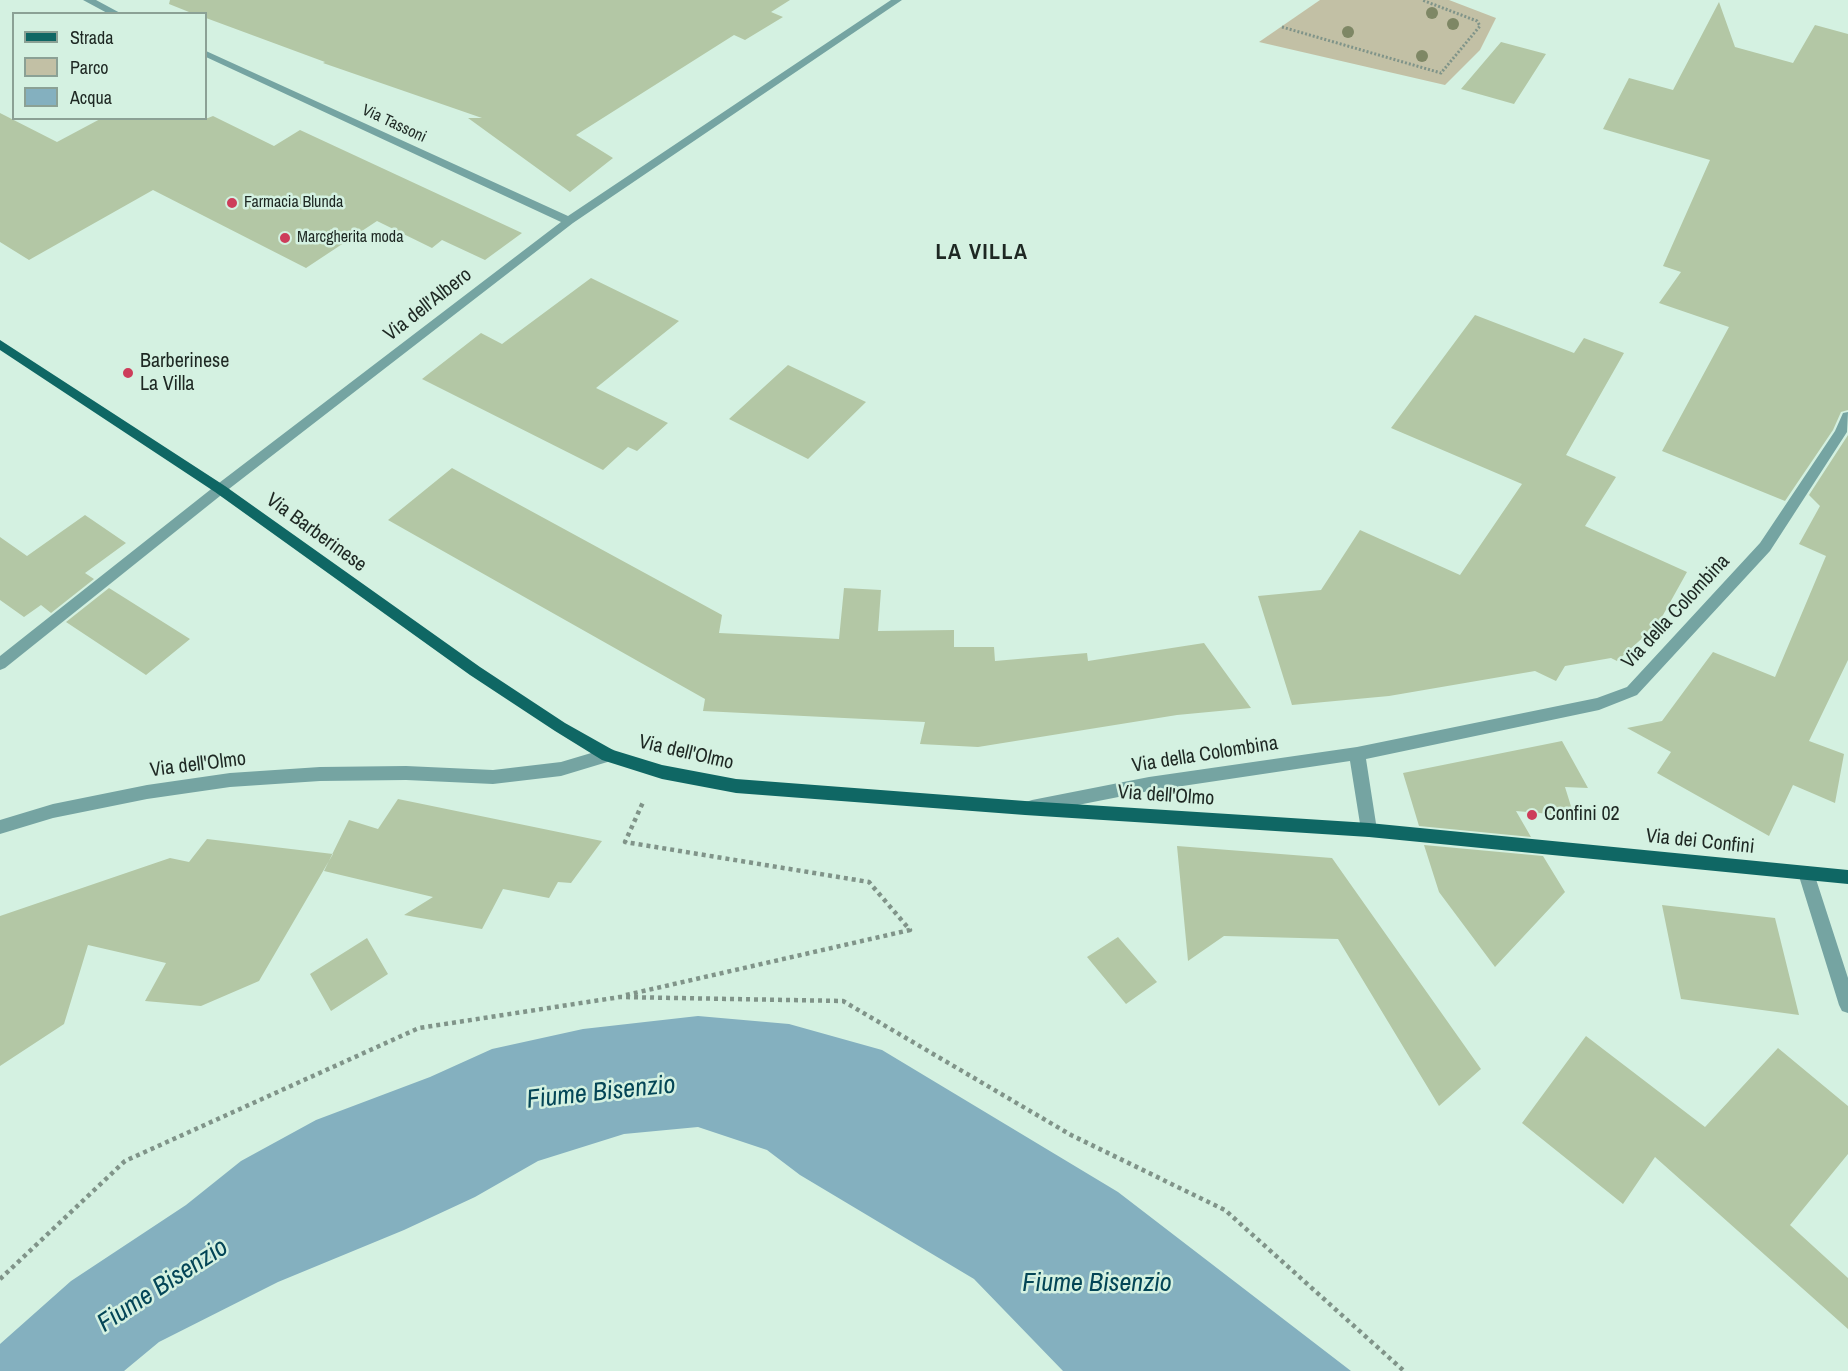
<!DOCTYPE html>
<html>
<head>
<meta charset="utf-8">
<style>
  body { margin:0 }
  #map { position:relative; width:1848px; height:1371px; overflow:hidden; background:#d4f1e1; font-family:"Archivo Narrow",sans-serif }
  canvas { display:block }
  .legend { position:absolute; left:12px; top:12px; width:195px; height:108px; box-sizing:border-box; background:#d4f1e1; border:2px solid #8ba195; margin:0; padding:8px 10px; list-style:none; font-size:18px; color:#1e2823 }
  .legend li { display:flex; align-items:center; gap:12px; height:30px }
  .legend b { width:30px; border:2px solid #8ba195 }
</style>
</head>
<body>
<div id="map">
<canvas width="1848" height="1371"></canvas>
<ul class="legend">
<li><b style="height:8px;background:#0f6764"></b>Strada</li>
<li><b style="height:16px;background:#c2c0a5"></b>Parco</li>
<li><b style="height:16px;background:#84b0bf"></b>Acqua</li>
</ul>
</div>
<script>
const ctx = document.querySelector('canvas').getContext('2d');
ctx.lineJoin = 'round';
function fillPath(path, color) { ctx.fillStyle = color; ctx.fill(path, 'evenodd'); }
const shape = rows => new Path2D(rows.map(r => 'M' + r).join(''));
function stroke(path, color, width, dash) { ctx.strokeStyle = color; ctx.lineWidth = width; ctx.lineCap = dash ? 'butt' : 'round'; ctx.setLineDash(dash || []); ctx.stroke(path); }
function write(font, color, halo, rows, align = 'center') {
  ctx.font = font + ' "Archivo Narrow",sans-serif'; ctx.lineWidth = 5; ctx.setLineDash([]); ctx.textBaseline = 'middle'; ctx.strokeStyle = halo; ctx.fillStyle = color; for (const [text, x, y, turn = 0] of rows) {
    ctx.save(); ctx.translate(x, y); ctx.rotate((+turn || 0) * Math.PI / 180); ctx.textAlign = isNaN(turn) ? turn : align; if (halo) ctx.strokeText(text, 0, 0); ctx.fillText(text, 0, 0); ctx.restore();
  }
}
fillPath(shape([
  [1320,0,1449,0,1496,18,1480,50,1445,85,1259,42]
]), '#c2c0a5');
fillPath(shape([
  [698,1016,789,1024,882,1050,1118,1192,1351,1371,1063,1371,974,1279,800,1175,767,1150,698,1127,624,1134,538,1161,475,1197,404,1230,278,1282,159,1342,124,1371,0,1371,0,1344,71,1281,186,1205,241,1161,316,1120,430,1077,492,1049,583,1029]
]), '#84b0bf');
fillPath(shape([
  [170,0,790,0,771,12,783,17,745,40,734,35,576,135,613,158,570,192,468,118,482,118,323,63,325,62,206,18,206,14,194,14,169,4],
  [1719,2,1735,47,1793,63,1815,25,1848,34,1848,410,1841,412,1833,430,1785,501,1662,451,1729,327,1659,303,1681,272,1663,266,1710,160,1603,129,1629,78,1673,90],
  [1501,42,1546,54,1514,104,1461,89],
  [0,113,57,142,102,118,208,118,213,116,274,146,300,130,522,233,485,260,442,240,432,248,377,221,306,268,153,190,29,260,0,242],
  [591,278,679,321,596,388,668,423,637,451,628,447,603,470,422,379,481,333,502,344],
  [1475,315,1574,353,1584,338,1624,353,1566,455,1616,477,1585,526,1687,572,1658,624,1617,661,1611,658,1565,666,1556,681,1535,671,1389,696,1292,705,1258,596,1321,590,1360,530,1460,575,1522,484,1391,428],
  [788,365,866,402,808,459,729,419],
  [1848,435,1848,660,1809,741,1844,754,1835,803,1793,785,1769,836,1657,773,1671,752,1627,728,1662,721,1713,652,1775,677,1826,556,1799,544,1820,506,1809,495],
  [452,468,722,615,719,633,839,639,844,588,881,590,878,631,954,630,954,647,994,647,995,661,1087,653,1088,661,1204,643,1251,708,1177,715,978,747,920,744,925,722,703,711,705,699,388,520],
  [85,515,126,543,85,573,94,579,51,613,41,605,24,617,0,600,0,537,27,556],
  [109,588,190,639,146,675,66,622],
  [1562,741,1588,788,1565,787,1574,816,1516,811,1531,837,1419,826,1403,773],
  [398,799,602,841,571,883,558,882,549,898,503,889,482,929,404,915,433,897,324,871,349,820,378,829],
  [207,839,333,854,259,981,201,1006,145,1001,166,963,88,945,64,1024,0,1066,0,916,170,858,189,862],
  [1424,845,1543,856,1565,892,1495,967,1439,892],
  [1177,846,1332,858,1481,1069,1439,1106,1338,939,1224,936,1188,961],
  [1662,905,1775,918,1799,1015,1681,999],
  [1118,937,1157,982,1126,1004,1087,957],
  [367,938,388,974,331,1011,310,974],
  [1586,1036,1705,1127,1778,1048,1848,1106,1848,1154,1790,1225,1848,1278,1848,1329,1655,1157,1623,1204,1522,1123]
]), '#b3c7a5');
stroke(shape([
  [1282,27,1441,73,1480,26,1477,21,1422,0]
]), '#809489', 3, [2, 2]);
stroke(shape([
  [626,995,910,930,869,882,625,842,644,800],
  [0,1279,125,1161,419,1028,620,997,843,1001,1071,1135,1225,1210,1404,1371]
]), '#809489', 4.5, [4, 4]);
fillPath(shape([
  [83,0,96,0,122,14,109,14,83,0],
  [891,0,902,0,573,223,225,492,5,668,0,670,0,656,215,486,561,222,206,57,206,51,568,216,891,0],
  [1848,412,1847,432,1770,551,1637,695,1599,710,1366,759,1377,830,1375,835,1369,837,1363,835,1361,830,1350,761,1149,791,1032,814,1026,812,1024,807,1026,802,1032,800,1149,777,1357,747,1597,698,1627,687,1760,543,1835,431,1843,413,1848,412],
  [608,748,614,750,616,755,614,760,561,776,493,784,406,780,320,781,230,787,147,799,53,818,0,834,0,820,53,804,147,785,230,773,320,767,406,766,493,770,561,762,608,748],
  [1806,866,1812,868,1814,873,1848,978,1848,1013,1842,1011,1839,1005,1798,873,1800,868,1806,866]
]), '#75a4a2');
fillPath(shape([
  [0,340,225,486,480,667,565,723,613,750,662,765,736,779,1025,801,1369,823,1848,870,1848,884,1369,837,1025,815,736,793,662,779,602,760,555,731,470,675,215,492,0,350,0,340]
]), '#0f6764');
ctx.fillStyle = '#7e8765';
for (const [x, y] of [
  [1432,13],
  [1453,24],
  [1348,32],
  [1422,56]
]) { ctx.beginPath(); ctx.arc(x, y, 6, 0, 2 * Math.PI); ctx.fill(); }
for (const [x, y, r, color] of [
  [232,203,6,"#cd3d5a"],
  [285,238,6,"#cd3d5a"],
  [128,373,6,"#cd3d5a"],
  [1532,815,6,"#cd3d5a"]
]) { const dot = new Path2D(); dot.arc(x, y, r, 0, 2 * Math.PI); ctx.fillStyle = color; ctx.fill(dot); stroke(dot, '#d4f1e1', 2); }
write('16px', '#1e2823', '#d4f1e1', [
  ["Via Tassoni",394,124,25]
]);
write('16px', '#1e2823', '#d4f1e1', [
  ["Farmacia Blunda",244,203],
  ["Marcgherita moda",297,238]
], 'left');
write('20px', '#1e2823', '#d4f1e1', [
  ["Via dell'Albero",428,305,-38],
  ["Via Barberinese",316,533,36],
  ["Via della Colombina",1676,612,-47],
  ["Via dell'Olmo",686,753,13],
  ["Via della Colombina",1205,755,-9],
  ["Via dell'Olmo",198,765,-7],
  ["Via dell'Olmo",1166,796,4],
  ["Via dei Confini",1700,842,6]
]);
write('20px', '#1e2823', '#d4f1e1', [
  ["Barberinese",140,362],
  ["La Villa",140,385],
  ["Confini 02",1544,815]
], 'left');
ctx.letterSpacing = '1.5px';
write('bold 22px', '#1e2823', '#d4f1e1', [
  ["LA VILLA",982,253]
]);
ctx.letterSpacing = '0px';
write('italic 26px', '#034556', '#d4f1e1', [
  ["Fiume Bisenzio",601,1093,-6],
  ["Fiume Bisenzio",1097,1284],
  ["Fiume Bisenzio",163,1286,-33]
]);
</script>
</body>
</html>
